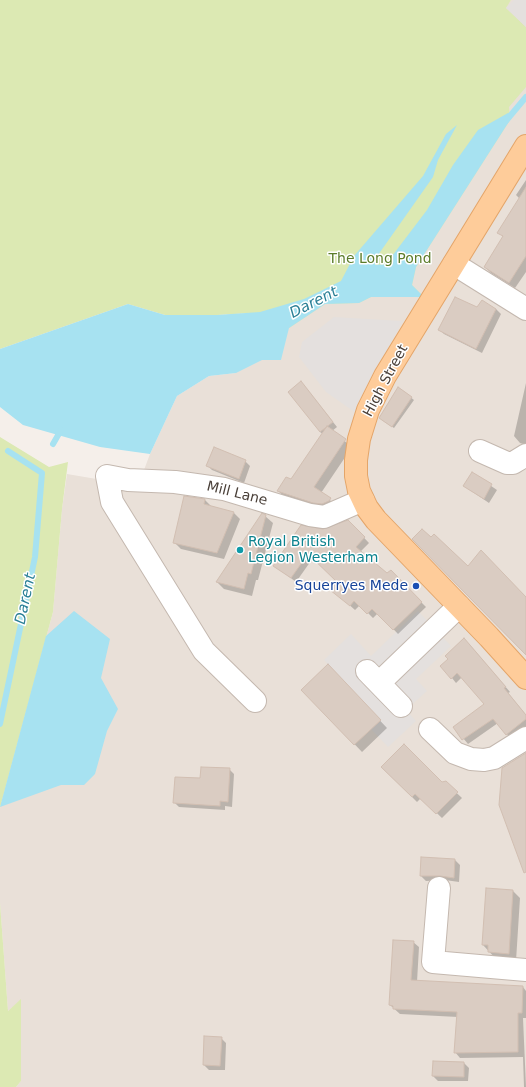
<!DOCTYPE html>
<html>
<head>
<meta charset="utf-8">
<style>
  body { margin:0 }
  canvas { display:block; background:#f5efea }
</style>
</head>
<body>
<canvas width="526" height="1087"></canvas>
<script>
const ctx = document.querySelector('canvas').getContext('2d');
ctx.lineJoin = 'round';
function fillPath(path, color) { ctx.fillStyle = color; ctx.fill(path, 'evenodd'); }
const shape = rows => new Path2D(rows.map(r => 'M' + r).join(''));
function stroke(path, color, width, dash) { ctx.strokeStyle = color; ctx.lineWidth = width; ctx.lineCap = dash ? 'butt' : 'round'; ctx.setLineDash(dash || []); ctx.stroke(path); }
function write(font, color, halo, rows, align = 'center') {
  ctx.font = font + ' "DejaVu Sans",sans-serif'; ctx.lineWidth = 3; ctx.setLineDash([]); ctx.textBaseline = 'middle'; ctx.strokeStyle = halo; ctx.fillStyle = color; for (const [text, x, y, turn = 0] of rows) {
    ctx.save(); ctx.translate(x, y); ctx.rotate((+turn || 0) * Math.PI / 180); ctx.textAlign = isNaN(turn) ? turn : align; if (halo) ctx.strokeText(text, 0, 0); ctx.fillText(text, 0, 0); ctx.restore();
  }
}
fillPath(shape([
  [511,0,526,0,526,1087,16,1087,21,1081,21,1000,8,1011,0,903,0,808,53,612,62,509,67,474,138,486,150,454,177,396,209,376,236,373,252,313]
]), '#e9e0d8');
fillPath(shape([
  [0,0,511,0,506,8,526,27,526,87,509,107,510,120,416,267,412,285,424,297,371,297,359,303,325,304,289,328,252,313,217,315,165,315,128,304,0,349],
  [0,437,49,467,68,462,62,509,53,612,0,808],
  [0,903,8,1011,21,999,21,1081,16,1087,0,1087]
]), '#dce9b3');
fillPath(shape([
  [514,0,526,0,526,27,506,8],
  [334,317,402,321,356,413,326,392,299,357,302,342],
  [418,611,451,646,416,679,427,691,406,710,416,721,388,747,371,729,380,719,324,660,351,634,371,656]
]), '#e4e0de');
fillPath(shape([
  [508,113,511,116,510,120,416,267,412,285,424,297,371,297,359,303,325,304,289,328,281,360,262,360,236,373,209,376,177,396,150,454,100,447,23,425,0,407,0,349,128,304,165,315,217,315,260,312,304,299,341,281,354,256,423,176,446,134,457,125,438,160,433,177,378,255,375,265,386,264,427,210,453,165,478,130],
  [74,611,110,639,101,678,118,709,107,731,95,774,84,785,61,785,0,807,46,636]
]), '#a7e2f1');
fillPath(shape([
  [526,180,526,272,515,288,491,273,485,267,504,238,499,232,520,199,516,195],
  [478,308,496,309,501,314,482,353,444,334,439,329],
  [526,383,526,445,520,443,514,436],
  [306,388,337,427,332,431,352,447,321,493,336,505,329,510,285,497,278,491,291,481,323,434,320,432],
  [399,388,414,400,394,428,382,420],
  [245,461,250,466,244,483,212,470,207,465],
  [472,473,497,490,489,503,464,486],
  [205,500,211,506,234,513,240,519,224,559,181,549,174,542],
  [265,516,273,523,258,580,256,580,252,596,224,589,217,582],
  [348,521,369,543,360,552,387,575,391,572,426,607,398,634,378,613,373,618,360,605,355,610,337,594,338,582,313,558,296,582,275,566,323,530],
  [469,644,510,692,508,693,526,715,526,727,511,739,498,723,468,744,454,727,486,704,462,677,456,683,452,678],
  [335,673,387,728,362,752,303,690],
  [382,767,441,783,445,782,462,798,442,818,421,798,417,802],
  [229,769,234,774,232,807,225,806,225,810,179,807,174,802,201,779],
  [455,860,460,865,459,882,445,880,426,881,421,876],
  [487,889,513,891,520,898,516,961,496,959,483,945],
  [413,942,419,947,417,982,523,987,526,991,526,1018,523,1018,526,1087,524,1087,523,1057,460,1058,455,1052,458,1017,400,1014,390,1005],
  [221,1038,226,1043,225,1070,209,1070,204,1065],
  [464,1063,469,1068,468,1081,438,1081,433,1076]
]), '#0003');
stroke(shape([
  [505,122,526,97],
  [53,444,61,430],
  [0,724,35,557,42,473,8,451]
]), '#a7e2f1', 6);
const building = shape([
  [526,187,526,256,509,283,484,267,503,236,497,233,526,187],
  [455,297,477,307,482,300,496,309,476,349,438,330,455,297],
  [301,381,333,422,320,432,288,392,301,381],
  [398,387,412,397,392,427,379,418,398,387],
  [327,426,346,439,314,487,331,498,329,501,322,504,313,503,277,491,286,477,291,479,327,426],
  [214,447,246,460,239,479,206,466,214,447],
  [472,472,492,484,484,499,463,486,472,472],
  [184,496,205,499,204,504,234,512,217,553,173,543,184,496],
  [262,513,266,515,251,574,248,573,244,589,216,582,262,513],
  [348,520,365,537,356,547,387,573,391,570,422,602,393,630,372,609,367,614,354,601,350,606,330,590,337,582,308,554,291,578,273,566,301,525,323,529,348,520],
  [422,529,431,537,434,534,468,566,481,550,526,597,526,655,412,539,422,529],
  [464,638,506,687,504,688,526,715,526,719,506,735,493,719,462,740,453,727,484,704,457,673,451,679,440,666,448,659,445,656,464,638],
  [328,664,381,720,354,745,301,690,328,664],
  [404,744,442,782,446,781,458,792,436,814,415,794,412,797,381,767,404,744],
  [526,753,526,872,524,873,499,805,502,768,526,753],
  [201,767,230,768,228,802,220,801,220,806,173,803,175,777,200,778,201,767],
  [421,857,455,859,454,878,440,876,420,876,421,857],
  [486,888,513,890,509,954,488,952,488,945,482,945,486,888],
  [393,940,414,941,411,980,523,986,522,1013,518,1013,518,1052,454,1053,457,1012,393,1009,393,1006,389,1005,393,940],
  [204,1036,222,1037,220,1066,203,1065,204,1036],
  [433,1061,464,1062,464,1077,432,1076,433,1061]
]);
fillPath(building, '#daccc2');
stroke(building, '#d2bfb2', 1);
const minor = shape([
  [454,264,526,309],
  [480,451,507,463,513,463,526,455],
  [367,671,401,706],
  [379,683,459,606],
  [255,701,204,651,112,502,107,476,128,480,175,482,224,489,310,515,324,517,363,500],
  [430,729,455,753,471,759,484,760,494,758,526,738],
  [439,888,433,962,526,970]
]);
const major = shape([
  [526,146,385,376,368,410,359,439,356,460,356,476,359,491,367,508,376,520,489,637,526,678]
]);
stroke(minor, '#c4b8af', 24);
stroke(major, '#e4a569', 24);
stroke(minor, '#fff', 22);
stroke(major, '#fecc9a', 22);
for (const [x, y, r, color] of [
  [240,550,4,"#0f9aa8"],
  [416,586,4,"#1a4fb4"]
]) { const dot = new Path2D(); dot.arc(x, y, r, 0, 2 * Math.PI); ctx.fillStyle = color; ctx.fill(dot); stroke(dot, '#fff', 1.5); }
write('14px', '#5b7c2a', '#fff', [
  ["The Long Pond",380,259]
]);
write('14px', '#493f38', '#fff', [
  ["High Street",386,381,-62],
  ["Mill Lane",237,494,14]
]);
write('14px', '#0d838f', '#fff', [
  ["Royal British",248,542],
  ["Legion Westerham",248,558]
], 'left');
write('14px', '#164399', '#fff', [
  ["Squerryes Mede",408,586]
], 'right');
write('italic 15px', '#2a7f96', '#fff', [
  ["Darent",314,303,-27],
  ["Darent",26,599,-78]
]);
</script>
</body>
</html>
